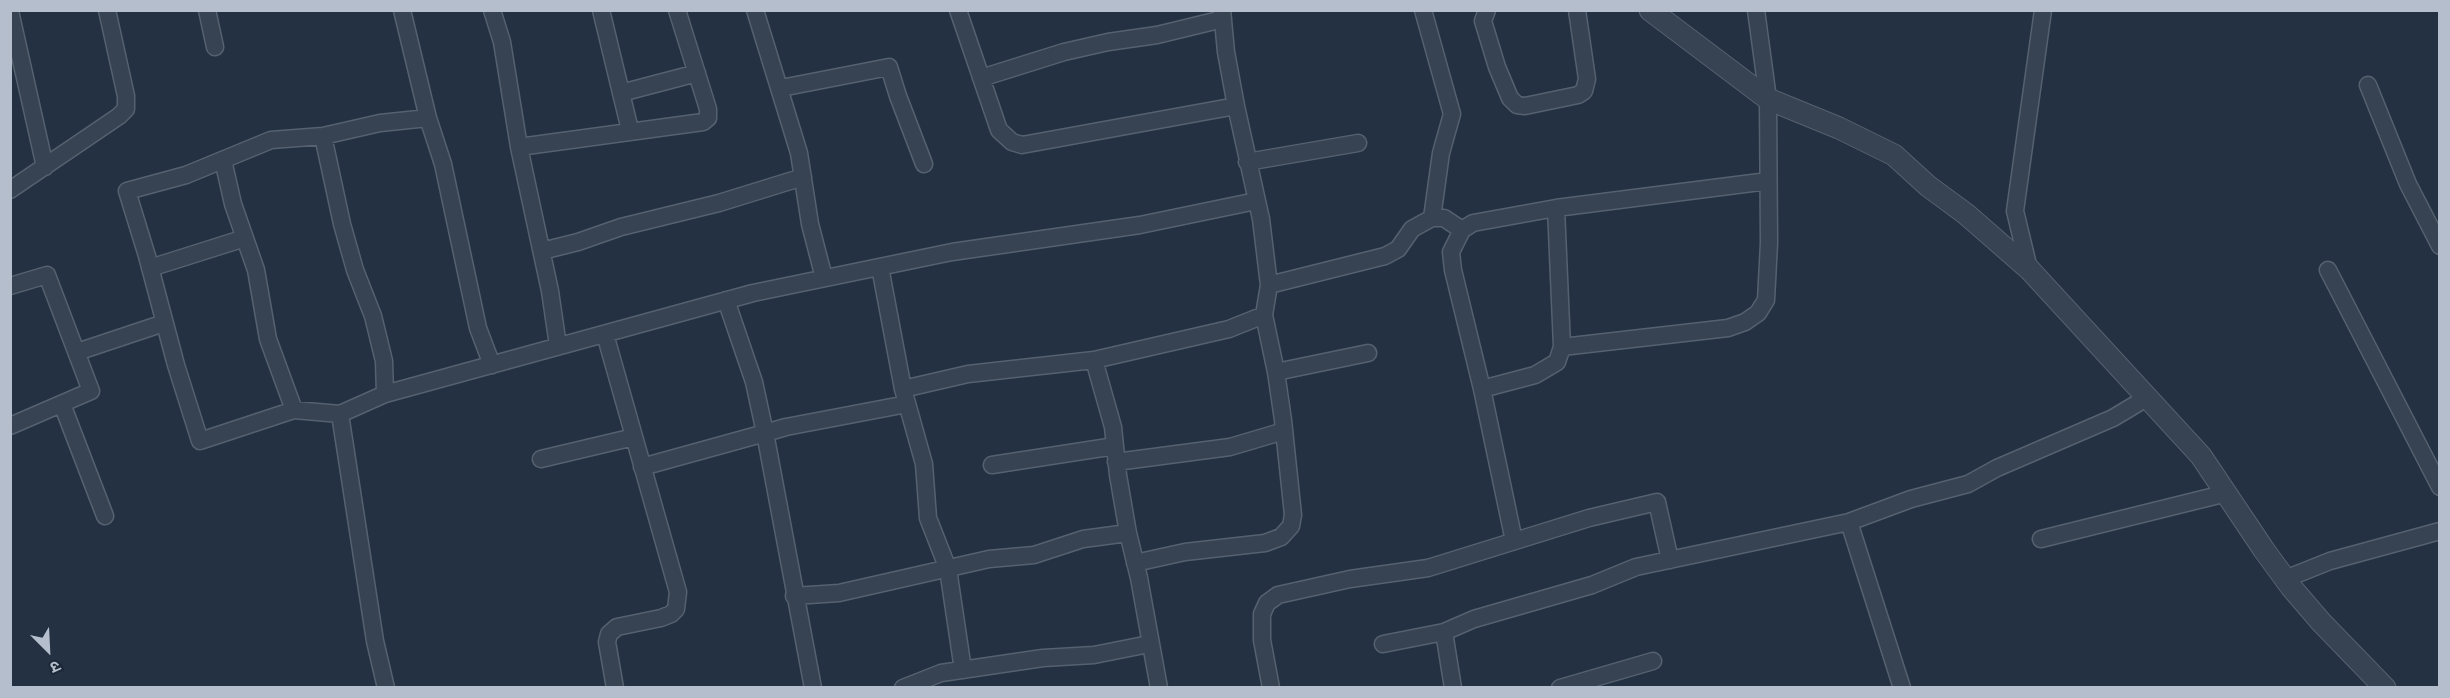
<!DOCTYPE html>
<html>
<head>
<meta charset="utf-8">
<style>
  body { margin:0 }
  #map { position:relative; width:2450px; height:698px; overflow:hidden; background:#233142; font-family:Raleway,"Noto Sans Devanagari",sans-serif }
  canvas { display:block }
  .frame { position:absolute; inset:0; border:12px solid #b4becc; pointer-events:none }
  .north { position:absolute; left:18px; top:620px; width:60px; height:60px; -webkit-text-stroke:4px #1c2837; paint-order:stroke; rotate:156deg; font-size:16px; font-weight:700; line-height:24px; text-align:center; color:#b4becc }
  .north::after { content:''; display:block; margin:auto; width:21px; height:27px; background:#b4becc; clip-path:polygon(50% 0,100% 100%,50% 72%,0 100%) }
</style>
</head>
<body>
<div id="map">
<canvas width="2450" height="698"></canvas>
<div class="frame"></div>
<div class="north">उ</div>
</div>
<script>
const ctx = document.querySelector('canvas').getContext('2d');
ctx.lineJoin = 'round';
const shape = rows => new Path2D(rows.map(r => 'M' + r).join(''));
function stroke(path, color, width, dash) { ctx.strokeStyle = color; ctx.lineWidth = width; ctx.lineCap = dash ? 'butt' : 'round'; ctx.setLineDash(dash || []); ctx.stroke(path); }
const minor = shape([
  [207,10,215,47],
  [402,10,428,118],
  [492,10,502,42,519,147,550,291,558,346],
  [601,10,630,130],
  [755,10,799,153,810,224,824,278],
  [958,10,999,130,1012,142,1022,145,1236,106],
  [1423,10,1452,114,1441,153,1432,218],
  [1487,10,1483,21,1497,67,1510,98,1517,105,1525,106,1578,95,1584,91,1587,79,1577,10],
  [10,11,45,167],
  [981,78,1064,52,1108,42,1157,35,1223,19],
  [2368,85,2408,184,2440,246],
  [781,88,889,67,898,96,924,164],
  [621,93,697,73],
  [323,136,342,224,355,270,373,316,384,361,385,394],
  [519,147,703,122,708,118,708,109,677,10],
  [223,160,233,204,256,270,268,339,294,410],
  [1247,162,1358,143],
  [10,190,119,116,126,109,126,96,107,10],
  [542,251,578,242,621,227,719,203,803,177],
  [880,267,903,389,924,464,928,518,948,569,963,670],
  [150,268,245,238],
  [2029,269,2015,211,2043,10],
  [2328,270,2440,487],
  [1269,285,1385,256,1398,249,1412,229,1432,218,1444,218,1462,230],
  [10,286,47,275,91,391,10,426],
  [605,334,678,592,676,609,671,614,661,618,617,627,609,634,607,642,615,688],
  [1562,347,1728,328,1745,322,1758,313,1766,300,1769,243,1768,99,1756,10],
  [77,352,164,323],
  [492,365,478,328,443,164,428,118,380,123,323,136,271,140,186,175,127,191,147,256,176,365,200,441,294,410,340,414,385,394,753,293,952,252,1140,225,1256,201],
  [1276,372,1368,353],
  [903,389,968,374,1094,360],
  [1482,389,1535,375,1557,362,1562,347,1556,208],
  [62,404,105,516],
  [340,414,375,641,386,688],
  [541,459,634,437],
  [1116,462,1230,447,1284,431],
  [992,465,1115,446],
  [642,467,765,433,754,382,726,300],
  [1849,522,1902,688],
  [2041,539,2227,493],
  [1514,541,1482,389,1453,270,1451,252,1462,230,1473,223,1556,208,1768,181],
  [1135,563,1185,552,1265,543,1281,537,1291,526,1293,515,1283,420,1276,372,1264,315],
  [2285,579,2330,561,2440,531],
  [794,596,839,593,989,559,1034,555,1083,539,1128,533],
  [1383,644,1444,632],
  [813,688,765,433,786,427,907,404],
  [903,688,941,673,1043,658,1094,655,1149,644],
  [1159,688,1139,578,1128,533,1118,475,1113,427,1094,360,1229,329,1264,315,1269,285,1261,219,1236,106,1226,52,1222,10],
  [1271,688,1262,640,1262,614,1267,603,1278,595,1350,579,1428,568,1589,518,1657,502,1670,560],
  [1453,688,1444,632,1474,619,1592,585,1636,567,1849,522,1911,499,1968,484,1997,468,2113,418,2148,397],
  [1560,688,1653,661]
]);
const tertiary = shape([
  [1650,10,1768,99,1839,128,1894,155,1928,186,1966,214,2029,269,2201,456,2264,550,2291,587,2321,622,2385,688]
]);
stroke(minor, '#55616f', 19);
stroke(tertiary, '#55616f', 23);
stroke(minor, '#374352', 16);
stroke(tertiary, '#374352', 21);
</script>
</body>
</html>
